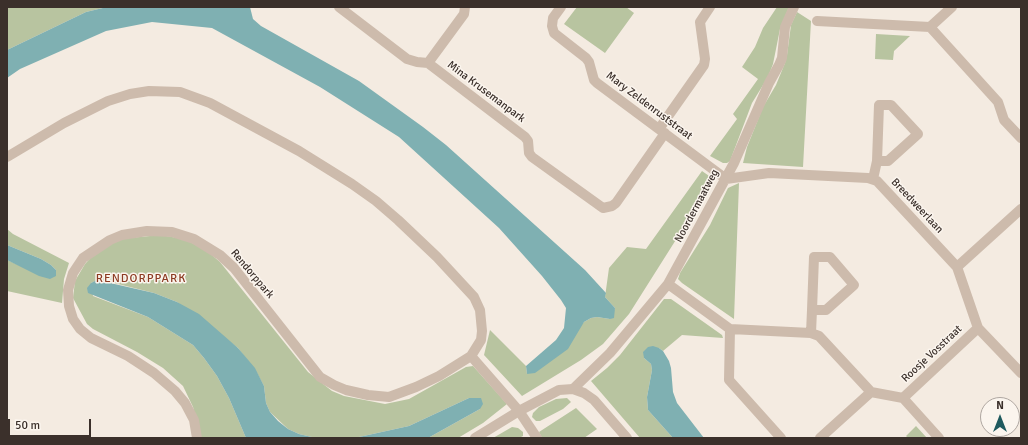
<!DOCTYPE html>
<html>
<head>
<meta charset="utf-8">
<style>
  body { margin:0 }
  #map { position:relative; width:1028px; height:445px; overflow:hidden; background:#f4ebe1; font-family:Signika,sans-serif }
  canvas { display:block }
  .frame { position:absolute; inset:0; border:8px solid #3b302b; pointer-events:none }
  .north { position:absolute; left:980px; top:397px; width:40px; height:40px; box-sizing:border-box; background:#fbf5ee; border:1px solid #aea6a0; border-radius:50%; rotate:0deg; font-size:11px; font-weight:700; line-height:16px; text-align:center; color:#3b302b }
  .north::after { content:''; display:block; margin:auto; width:14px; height:18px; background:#1f5a5e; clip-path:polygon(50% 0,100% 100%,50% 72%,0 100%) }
  .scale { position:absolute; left:8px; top:419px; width:83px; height:18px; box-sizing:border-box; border:2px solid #3b302b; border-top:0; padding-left:5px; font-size:12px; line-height:14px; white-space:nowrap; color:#3b302b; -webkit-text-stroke:3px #fbf5ee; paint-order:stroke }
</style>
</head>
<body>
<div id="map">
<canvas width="1028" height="445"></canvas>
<div class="frame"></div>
<div class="north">N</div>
<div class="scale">50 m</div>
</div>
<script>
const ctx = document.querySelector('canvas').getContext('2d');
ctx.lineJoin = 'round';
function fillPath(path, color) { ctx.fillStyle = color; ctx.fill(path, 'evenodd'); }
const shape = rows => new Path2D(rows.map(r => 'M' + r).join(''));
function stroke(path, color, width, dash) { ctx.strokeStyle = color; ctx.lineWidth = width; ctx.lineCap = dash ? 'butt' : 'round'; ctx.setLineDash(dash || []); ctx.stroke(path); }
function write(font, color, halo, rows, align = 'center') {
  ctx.font = font + ' Signika,sans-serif'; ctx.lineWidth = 3; ctx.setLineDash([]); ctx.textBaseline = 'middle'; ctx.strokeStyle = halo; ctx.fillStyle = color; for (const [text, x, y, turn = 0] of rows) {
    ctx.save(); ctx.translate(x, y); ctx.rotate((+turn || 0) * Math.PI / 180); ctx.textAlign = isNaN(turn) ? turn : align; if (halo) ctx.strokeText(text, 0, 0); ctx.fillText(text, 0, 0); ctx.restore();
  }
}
fillPath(shape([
  [7,7,107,7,86,12,7,50],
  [577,7,626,7,634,13,605,53,564,24],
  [777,7,789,7,780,29,773,64,768,77,752,103,730,161,727,163,723,163,710,156,737,119,733,114,758,79,742,67,755,47,763,28],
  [797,12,811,21,803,167,743,163,747,147,763,107,776,85,785,63,787,55,791,25],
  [876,34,910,36,894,51,893,60,875,59],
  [702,171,712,178,684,227,629,314,603,344,581,360,522,396,484,355,490,330,526,366,527,374,584,322,591,318,597,317,610,319,615,308,605,297,609,268,627,247,646,249],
  [739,183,734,319,682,283,678,279,680,273,710,225,728,188],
  [7,229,13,234,69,263,64,279,62,303,7,291,7,260,21,266,56,270,51,265,41,259,7,245],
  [150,236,166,236,184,239,206,250,220,262,308,372,332,391,344,396,385,404,409,399,466,367,473,366,507,404,483,423,458,438,428,438,480,409,469,398,409,426,359,437,345,438,316,438,299,434,288,429,270,412,266,403,264,386,257,373,238,348,177,302,154,293,110,282,98,280,91,283,93,296,148,317,193,345,204,358,217,376,229,398,246,438,201,438,193,407,183,386,163,368,137,352,93,329,87,324,73,298,75,281,85,264,94,254,118,239],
  [664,299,671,299,681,306,722,335,723,338,682,335,663,351,659,348,644,358,651,364,652,370,647,397,648,410,673,438,640,438,591,381,607,368,620,355],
  [567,398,571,402,563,409,540,421,536,421,532,417,533,413,539,407,556,399],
  [576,408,597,429,584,438,542,438,539,432],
  [916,426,927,438,908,438,906,436],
  [512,427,518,428,523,432,523,436,519,438,493,438]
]), '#b8c4a0');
fillPath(shape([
  [107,7,250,7,253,19,261,26,359,81,423,127,446,145,585,270,606,293,605,297,615,308,614,318,610,319,597,317,591,318,584,322,568,349,535,373,527,374,526,366,556,340,564,328,566,308,561,300,542,276,499,228,399,137,320,87,212,28,152,22,106,31,20,69,7,78,7,50,86,12],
  [7,245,41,259,51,265,56,270,56,276,50,279,39,276,7,260],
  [97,280,154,293,177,302,199,314,238,348,255,368,264,386,266,403,270,412,278,421,288,429,299,434,316,438,246,438,229,398,217,376,204,358,193,345,148,317,88,293,87,288,91,283],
  [653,346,659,348,663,351,669,361,671,368,673,392,677,403,704,438,673,438,648,410,647,397,652,370,651,364,644,358,643,352,648,347],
  [469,398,481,398,483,404,480,409,428,438,345,438,359,437,409,426]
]), '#7fb0b2');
stroke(shape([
  [339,7,407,59,417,62,428,63,525,137,528,141,529,153,532,157,603,208,612,206,616,203,665,133],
  [561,7,553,18,552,26,554,33,586,58,589,62,594,80,597,83,726,179],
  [817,21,930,27,952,7],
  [930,27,998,102,1004,120,1021,138],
  [428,63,464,14,465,7],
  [659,129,704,65,705,59,700,22,710,7],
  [7,157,64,123,108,101,130,94,149,91,180,92,210,103,299,151,352,184,376,201,398,220,437,257,474,297,480,310,482,331,481,340,471,356,439,376,416,387,389,397,368,395,346,390,334,385,320,377,234,268,220,255,194,239,172,232,147,231,122,235,110,240,83,258,73,273,68,290,69,306,73,319,80,329,91,338,128,356,154,373,175,391,185,403,194,420,197,438],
  [726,179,769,173,868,178,877,181,957,267,978,328,1021,373],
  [873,179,877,161,879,105,891,105,918,134,888,161,877,161],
  [814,257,830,257,854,285,826,310,812,310,814,257],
  [957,267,1021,209],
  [668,284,730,329,811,333],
  [812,310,811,333,819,336,871,392,903,398,939,438],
  [730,329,729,380,781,438],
  [471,356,519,411,537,438],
  [573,389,610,353,668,284,734,163,769,83,779,65,782,58,785,27,794,7],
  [903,398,978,328],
  [820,438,871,392]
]), '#cdbbac', 10);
stroke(shape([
  [475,438,519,411,559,390,573,389,584,393,594,400,627,438]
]), '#cdbbac', 10);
write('11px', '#3b302b', '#fbf5ee', [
  ["Mina Krusemanpark",486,92,37],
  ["Mary Zeldenruststraat",649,106,37],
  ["Noordermaatweg",697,206,-62],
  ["Breedweerlaan",917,206,47],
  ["Rendorppark",252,274,50],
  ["Roosje Vosstraat",932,354,-43]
]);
ctx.letterSpacing = '1px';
write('12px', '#8c3b22', '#fbf5ee', [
  ["RENDORPPARK",141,279]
]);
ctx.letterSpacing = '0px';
</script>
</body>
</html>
